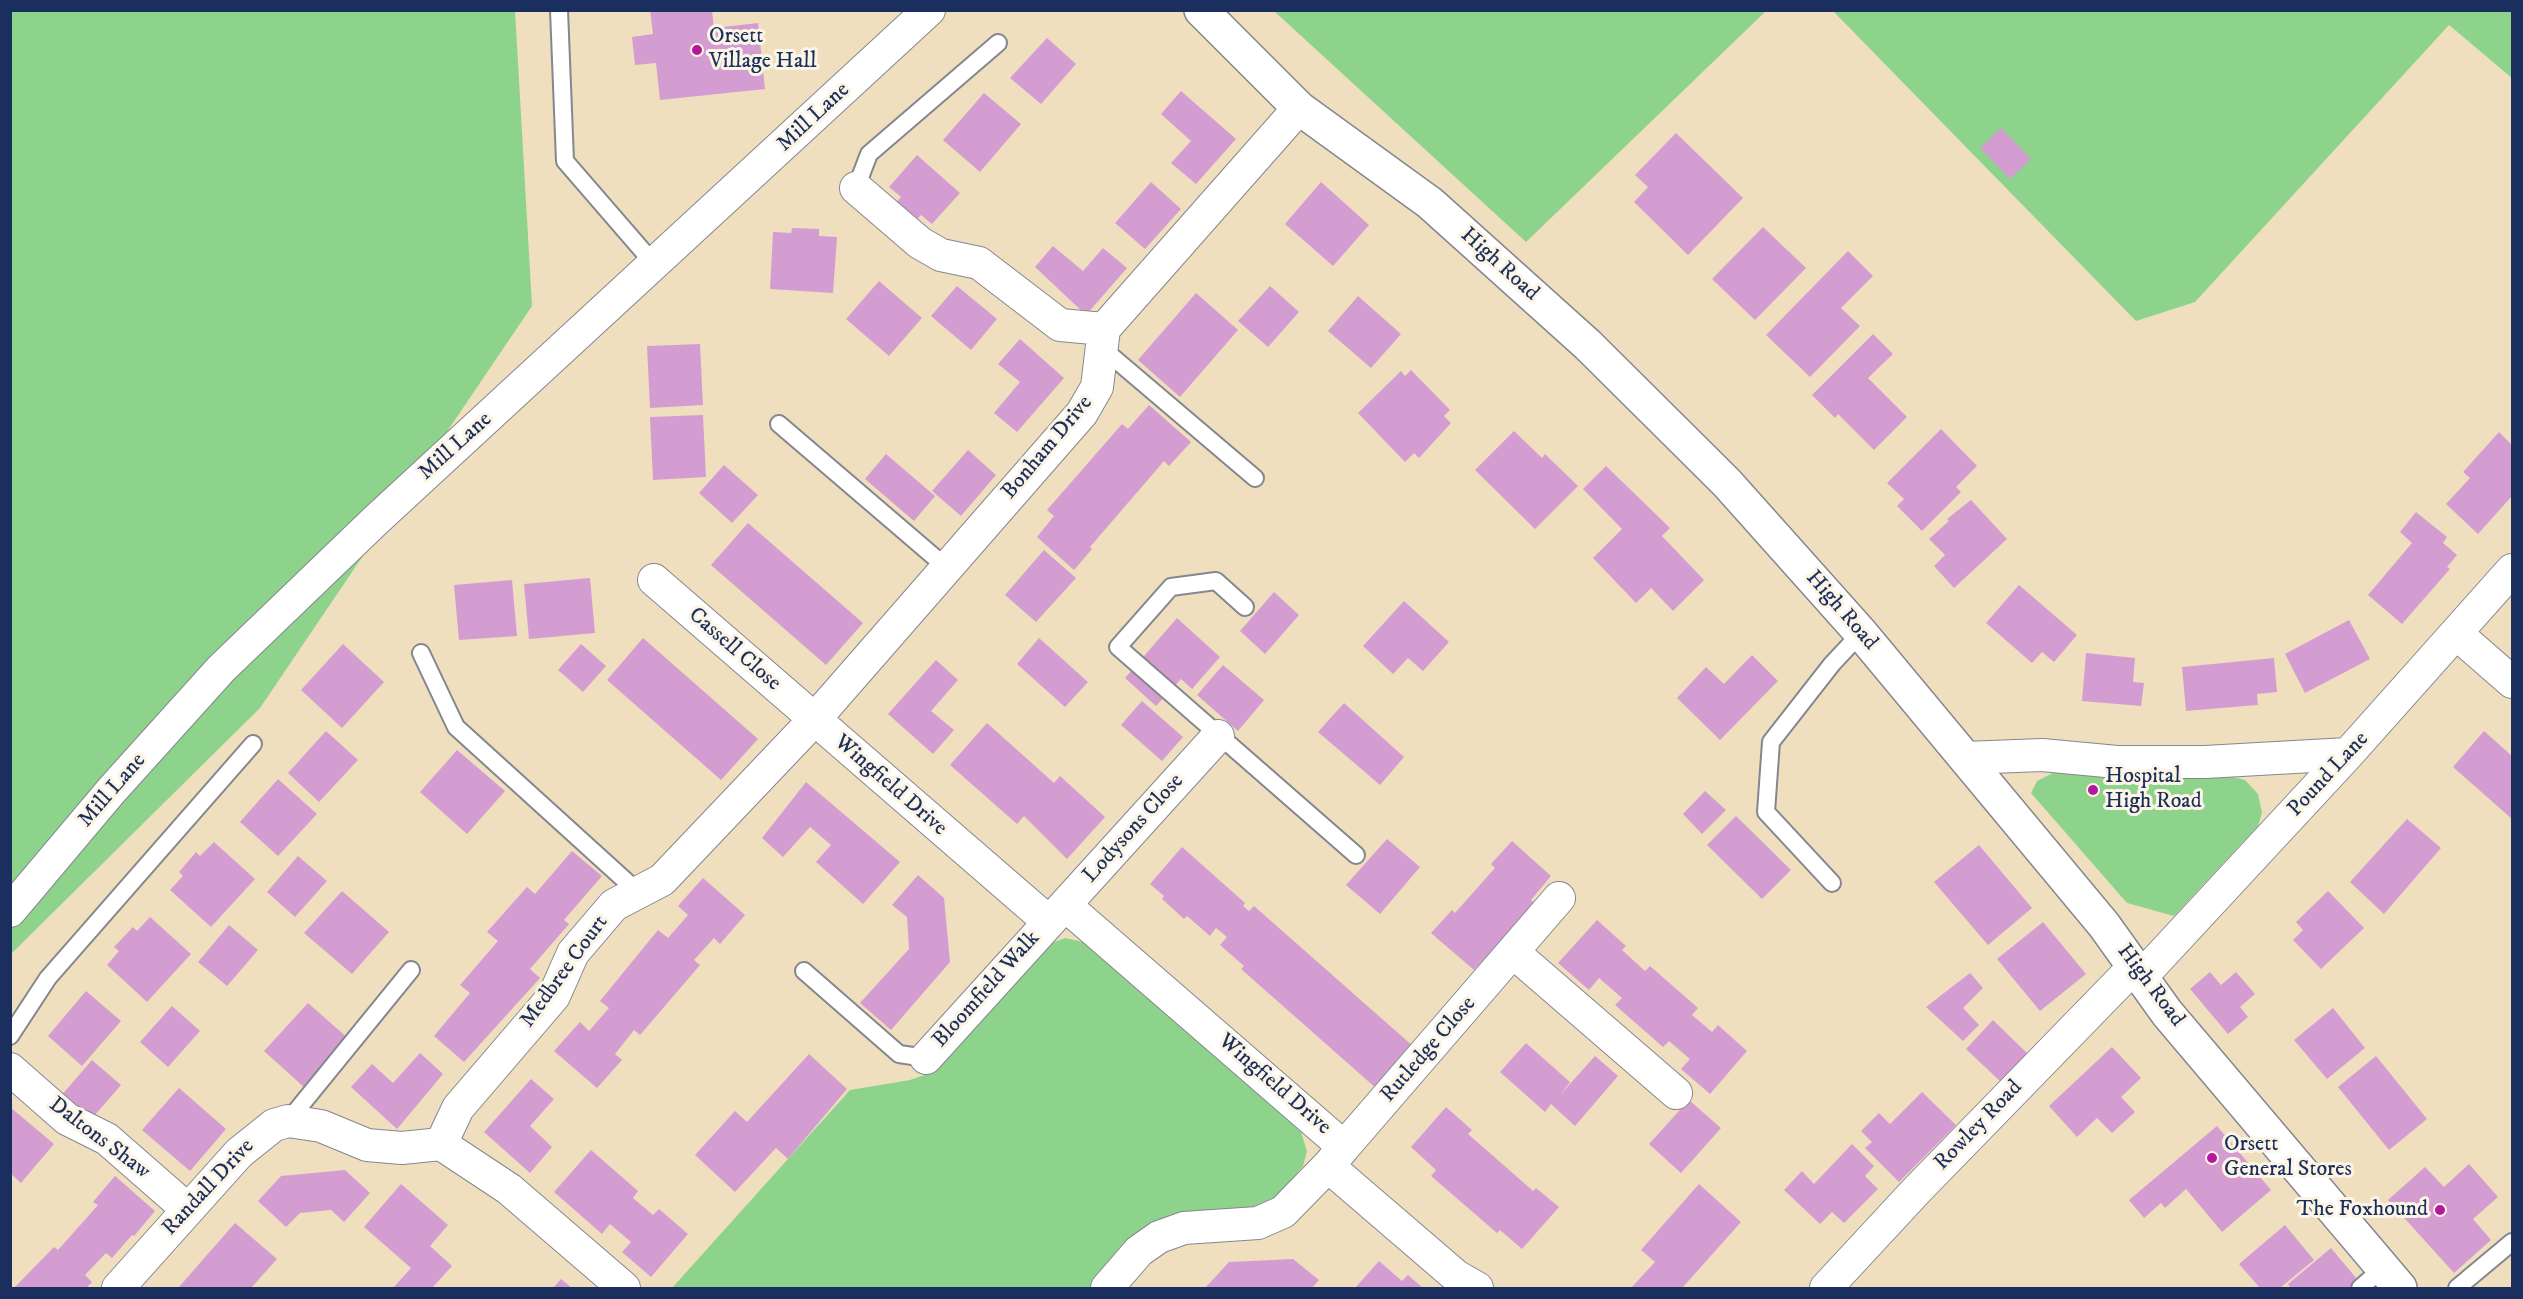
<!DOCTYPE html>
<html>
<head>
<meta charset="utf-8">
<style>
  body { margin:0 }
  #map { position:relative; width:2523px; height:1299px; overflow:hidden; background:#efdfbe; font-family:"IM FELL DW Pica",serif }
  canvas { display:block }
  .frame { position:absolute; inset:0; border:12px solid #1b2f5e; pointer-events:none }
</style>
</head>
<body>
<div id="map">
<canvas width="2523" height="1299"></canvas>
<div class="frame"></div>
</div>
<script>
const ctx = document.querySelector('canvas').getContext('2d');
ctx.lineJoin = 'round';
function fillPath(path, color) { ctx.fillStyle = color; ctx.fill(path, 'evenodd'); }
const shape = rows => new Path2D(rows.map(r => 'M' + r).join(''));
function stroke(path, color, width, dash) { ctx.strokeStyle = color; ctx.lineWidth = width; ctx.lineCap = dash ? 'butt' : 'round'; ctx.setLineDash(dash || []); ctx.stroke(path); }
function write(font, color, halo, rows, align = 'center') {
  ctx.font = font + ' "IM FELL DW Pica",serif'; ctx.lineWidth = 6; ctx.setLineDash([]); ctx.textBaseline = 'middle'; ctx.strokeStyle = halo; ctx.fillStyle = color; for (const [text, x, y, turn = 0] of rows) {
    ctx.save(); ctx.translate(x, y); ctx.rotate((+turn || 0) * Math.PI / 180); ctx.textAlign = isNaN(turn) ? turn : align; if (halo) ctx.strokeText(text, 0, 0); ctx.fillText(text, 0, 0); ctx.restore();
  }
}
fillPath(shape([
  [11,11,515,11,532,306,260,708,11,954],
  [1274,11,1766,11,1526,242],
  [1833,11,2512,11,2512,78,2449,25,2195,302,2136,321],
  [2053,773,2229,776,2245,780,2258,794,2262,813,2258,826,2174,916,2127,903,2031,793,2037,781],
  [1065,938,1088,943,1301,1132,1307,1151,1303,1166,1277,1197,1255,1208,1131,1239,1091,1288,672,1288,850,1090,910,1080,936,1071,1041,947]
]), '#8ed38c');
fillPath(shape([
  [650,10,712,10,714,28,758,23,765,89,660,100,656,63,635,65,632,37,653,34],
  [1047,38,1076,64,1041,104,1010,78],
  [1181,91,1236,139,1196,184,1171,163,1191,141,1161,114],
  [984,93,1021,124,980,172,943,140],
  [2001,128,2031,159,2010,179,1980,148],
  [1676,133,1743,198,1688,255,1634,202,1648,187,1635,175],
  [917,155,960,193,932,224,921,215,914,223,894,205,901,197,889,187],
  [1151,182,1181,209,1145,249,1115,223],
  [1321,182,1369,225,1333,266,1285,224],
  [1763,227,1806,268,1755,320,1712,279],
  [792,228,819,229,819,236,837,237,833,293,770,289,773,232,791,233],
  [1053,246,1083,271,1103,248,1127,268,1086,315,1035,267],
  [1848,251,1873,276,1841,308,1860,326,1810,377,1766,335],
  [879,281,922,318,889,356,846,319],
  [957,286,997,319,971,350,931,316],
  [1270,286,1299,312,1268,347,1238,321],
  [1196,293,1238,330,1180,397,1138,360],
  [1358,296,1401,334,1371,368,1328,331],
  [1873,334,1893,354,1868,378,1907,417,1874,450,1838,414,1835,418,1812,395],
  [1020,339,1064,378,1017,432,994,413,1020,382,998,364],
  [700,344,703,405,650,408,647,346],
  [1411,370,1450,410,1444,416,1451,423,1419,458,1414,453,1405,462,1358,413,1401,371,1405,376],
  [1149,405,1191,442,1169,466,1164,461,1090,547,1092,549,1074,570,1037,537,1054,516,1047,510,1122,424,1128,429],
  [703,415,706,477,653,480,650,417],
  [1941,429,1977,466,1956,487,1961,492,1922,531,1897,506,1904,499,1887,483],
  [1514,431,1542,458,1545,454,1578,486,1535,529,1475,470],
  [2499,432,2512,445,2512,496,2478,534,2446,504,2470,478,2463,472],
  [968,450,996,475,961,516,932,491],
  [886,454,935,496,914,521,865,479],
  [724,465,758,495,732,523,699,493],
  [1606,466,1670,528,1662,536,1704,580,1673,611,1651,588,1636,603,1593,558,1622,529,1583,489],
  [1971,500,2007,539,1954,588,1934,566,1945,555,1929,539,1949,521,1947,519],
  [2416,512,2447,537,2443,543,2457,555,2447,567,2450,569,2402,624,2368,595,2412,543,2400,532],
  [748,523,863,623,826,665,711,565],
  [1044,550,1076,578,1036,622,1005,595],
  [590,578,595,633,529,639,524,584],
  [512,580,517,636,459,640,454,585],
  [2019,585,2077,635,2054,662,2042,652,2032,663,1986,623],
  [1274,592,1299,615,1265,654,1240,631],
  [1404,601,1449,642,1423,671,1408,658,1393,674,1363,646],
  [1177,618,1220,657,1192,689,1181,679,1156,706,1125,678],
  [2349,620,2370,659,2305,693,2285,654],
  [643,638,758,739,721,780,607,680],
  [1039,638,1088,682,1065,707,1017,664],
  [343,644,384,682,342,728,301,690],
  [581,644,606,666,583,692,558,670],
  [2086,653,2135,658,2133,682,2144,683,2141,706,2082,701],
  [1752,655,1778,681,1720,740,1677,698,1706,667,1724,684],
  [2274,658,2277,692,2257,694,2258,705,2186,711,2182,667],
  [936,660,958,680,931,711,954,730,933,754,888,714],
  [1223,665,1264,700,1238,731,1197,695],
  [1142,701,1183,737,1162,761,1121,725],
  [1344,703,1404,757,1380,785,1318,732],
  [987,723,1054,783,1060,776,1105,817,1067,859,1024,816,1017,824,950,765],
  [326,731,358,760,319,802,288,773],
  [2484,731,2512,756,2512,819,2453,767],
  [457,750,505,791,467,834,420,792],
  [278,779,317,814,278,856,240,822],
  [806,782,900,862,863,904,816,862,831,845,810,827,783,857,762,838],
  [1705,791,1726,810,1702,834,1683,814],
  [1736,816,1791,870,1762,899,1707,845],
  [2407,819,2441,848,2384,914,2350,882],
  [1387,839,1420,867,1380,914,1346,885],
  [1512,841,1551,876,1531,900,1537,905,1497,950,1494,948,1474,970,1431,933,1452,910,1455,913,1495,868,1491,864],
  [214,842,255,879,211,927,170,890,183,876,179,872,196,852,200,856],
  [1979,845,2032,908,1988,945,1934,882],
  [1182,847,1245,903,1243,906,1249,911,1254,906,1414,1047,1377,1089,1241,969,1244,966,1220,945,1227,937,1216,928,1210,936,1187,916,1184,919,1162,899,1164,896,1150,884],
  [572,851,602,876,564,920,569,924,530,969,540,978,464,1062,434,1036,470,993,460,985,498,941,487,932,527,887,535,894],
  [298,856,327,881,295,917,267,892],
  [918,875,944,898,950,962,891,1030,860,1003,909,949,907,917,892,905],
  [703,878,745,915,720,944,714,938,694,960,700,965,640,1035,634,1030,615,1054,622,1060,597,1088,554,1051,580,1022,589,1031,609,1008,600,1001,658,930,668,938,688,915,678,906],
  [342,891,389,932,352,974,304,933],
  [2328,891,2364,928,2321,969,2293,940,2303,930,2296,922],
  [150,917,191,954,147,1002,107,965,119,951,114,947,133,927,137,931],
  [1597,920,1626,946,1622,950,1645,971,1650,966,1698,1008,1692,1015,1712,1032,1718,1025,1747,1051,1710,1094,1681,1069,1690,1059,1669,1041,1663,1047,1615,1005,1622,998,1599,978,1589,990,1558,963],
  [2043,922,2086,974,2040,1011,1997,959],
  [229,925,258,950,227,986,198,962],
  [2210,972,2221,985,2236,972,2255,994,2240,1007,2248,1017,2228,1034,2190,989],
  [1970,973,1983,988,1963,1008,1979,1025,1963,1041,1926,1007],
  [86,991,121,1021,82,1066,48,1036],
  [308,1003,350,1040,306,1089,264,1051],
  [172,1006,200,1031,168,1067,140,1042],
  [2333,1008,2365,1048,2327,1079,2294,1040],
  [1993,1020,2030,1056,2003,1084,1966,1049],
  [1526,1043,1570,1082,1560,1095,1595,1056,1618,1076,1575,1126,1551,1104,1545,1112,1500,1072],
  [2112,1047,2141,1078,2121,1097,2135,1112,2112,1133,2097,1118,2077,1137,2049,1106],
  [420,1053,443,1074,397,1129,351,1087,372,1064,393,1083],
  [809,1054,847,1089,788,1159,776,1148,735,1192,695,1155,735,1111,747,1122],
  [2376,1056,2427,1119,2389,1150,2338,1087],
  [92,1060,121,1085,89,1122,60,1097],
  [531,1079,554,1099,530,1126,552,1147,530,1173,484,1132],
  [179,1088,226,1129,190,1171,142,1130],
  [1922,1092,1956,1125,1899,1182,1865,1148,1872,1142,1861,1131,1879,1113,1890,1124],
  [1689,1100,1721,1128,1681,1173,1649,1144],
  [10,1107,54,1144,21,1183,10,1173],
  [1446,1107,1472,1130,1468,1134,1491,1154,1533,1191,1536,1188,1559,1207,1522,1249,1500,1230,1497,1233,1431,1176,1436,1170,1411,1147],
  [2217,1126,2271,1190,2222,1232,2186,1189,2165,1208,2161,1203,2144,1218,2129,1200],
  [1852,1144,1874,1166,1865,1176,1878,1189,1844,1223,1832,1212,1820,1224,1784,1190,1802,1171,1814,1184],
  [591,1150,638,1191,633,1198,653,1215,659,1209,688,1234,651,1277,622,1252,631,1242,610,1224,602,1234,554,1192],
  [2469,1164,2498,1197,2473,1219,2491,1240,2454,1273,2388,1200,2425,1167,2444,1187],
  [345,1170,370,1193,344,1222,331,1210,300,1213,286,1227,258,1201,281,1176],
  [115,1176,155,1211,134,1236,132,1235,112,1258,106,1253,85,1275,92,1282,86,1288,14,1288,54,1247,58,1250,98,1205,93,1202],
  [401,1184,448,1225,430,1246,452,1266,432,1288,393,1288,411,1268,364,1227],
  [1699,1184,1741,1222,1683,1287,1685,1288,1631,1288,1655,1262,1641,1250],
  [235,1223,277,1259,251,1288,178,1288],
  [2285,1225,2314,1260,2280,1288,2260,1288,2239,1264],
  [2331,1248,2362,1285,2358,1288,2291,1288,2288,1284],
  [1293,1259,1319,1280,1312,1288,1206,1287,1229,1262],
  [1379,1261,1402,1281,1408,1275,1423,1288,1355,1288],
  [561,1279,572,1288,553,1288]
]), '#d49dd2');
const lane = shape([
  [559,10,565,161,655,265],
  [856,188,869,154,998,43],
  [1102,348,1255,478],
  [779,424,946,567],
  [1245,607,1216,581,1171,587,1118,647,1356,855],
  [421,653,456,727,639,893],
  [1832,883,1766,812,1771,742,1832,664,1861,633],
  [804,971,899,1054,926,1058],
  [10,1036,48,978,253,744],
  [288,1121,411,970],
  [2360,1288,2383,1268],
  [2457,1288,2512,1242]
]);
const street = shape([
  [856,188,920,243,941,255,979,263,1060,325,1104,329],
  [654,580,1049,922],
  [2457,634,2512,682],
  [1965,758,2042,755,2117,762,2205,762,2348,754],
  [1065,905,1344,1147,1328,1166,1456,1276,1477,1288],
  [10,911,111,791,221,669,375,521,929,10],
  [1514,953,1676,1093],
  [2142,976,2348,754,2512,570],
  [926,1058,1218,736],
  [10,1069,67,1119,107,1139,187,1209],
  [441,1144,458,1108,554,996,573,953,614,905,662,880,814,720,1082,413,1097,387,1104,329,1299,108],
  [1344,1147,1559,898],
  [118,1288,239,1153,274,1125,288,1121,321,1126,367,1145,402,1148,441,1144,509,1189,624,1288],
  [1107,1288,1139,1251,1159,1237,1184,1228,1258,1223,1283,1212,1328,1166],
  [1826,1288,1916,1191,2135,966]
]);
const secondary = shape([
  [1201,10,1299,108,1430,203,1588,345,1727,483,1861,633,2104,925,2167,1013,2400,1288]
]);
stroke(lane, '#85878e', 20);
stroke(street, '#85878e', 34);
stroke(secondary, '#85878e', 36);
stroke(lane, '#fff', 16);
stroke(street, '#fff', 32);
stroke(secondary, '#fff', 33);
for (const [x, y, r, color] of [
  [697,50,6,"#b5179e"],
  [2093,790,6,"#b5179e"],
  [2212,1158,6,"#b5179e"],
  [2440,1210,6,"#b5179e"]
]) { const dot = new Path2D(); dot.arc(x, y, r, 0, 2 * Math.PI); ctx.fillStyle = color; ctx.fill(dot); stroke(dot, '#fcf5e5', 2); }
write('22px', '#1b2f5e', '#fcf5e5', [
  ["Orsett",709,37],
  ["Village Hall",709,62],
  ["Hospital",2105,777],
  ["High Road",2105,802],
  ["Orsett",2224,1145],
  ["General Stores",2224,1170],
  ["The Foxhound",2428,1210,"right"]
], 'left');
write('22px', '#1b2f5e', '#fcf5e5', [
  ["Mill Lane",814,118,-43],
  ["High Road",1499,265,42],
  ["Mill Lane",456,447,-42],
  ["Bonham Drive",1048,448,-50],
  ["High Road",1841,611,49],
  ["Cassell Close",734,650,41],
  ["Pound Lane",2329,775,-47],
  ["Wingfield Drive",890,786,41],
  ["Mill Lane",113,791,-49],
  ["Lodysons Close",1134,829,-48],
  ["Medbree Court",565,972,-54],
  ["High Road",2150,986,53],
  ["Bloomfield Walk",987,990,-48],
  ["Rutledge Close",1429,1050,-49],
  ["Wingfield Drive",1274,1085,41],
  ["Rowley Road",1979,1126,-46],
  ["Daltons Shaw",99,1139,37],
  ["Randall Drive",209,1188,-47]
]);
</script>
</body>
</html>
